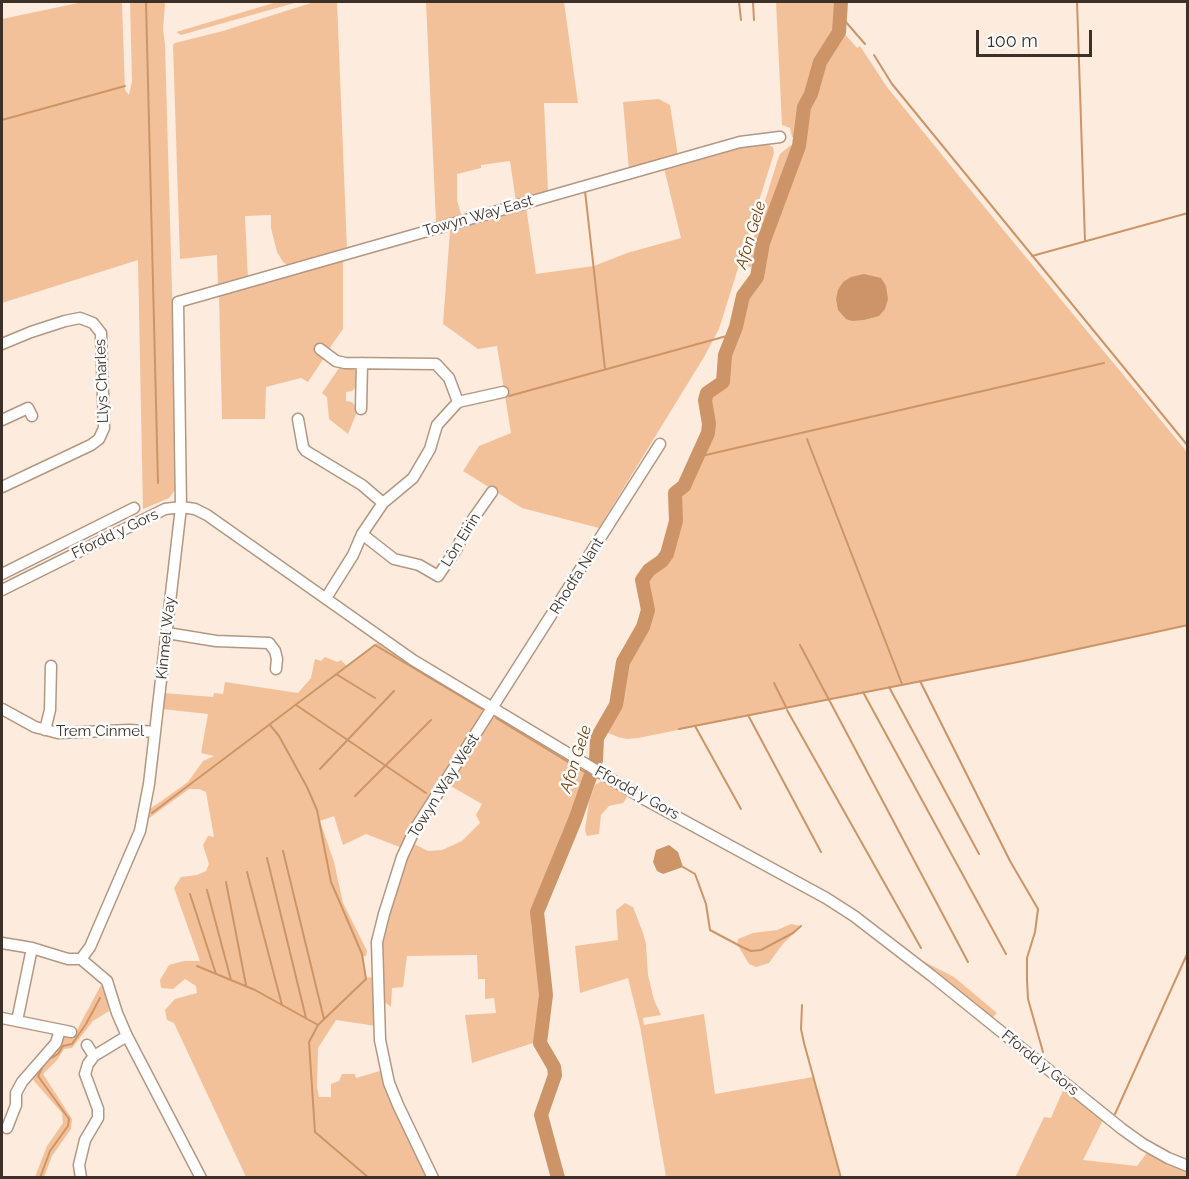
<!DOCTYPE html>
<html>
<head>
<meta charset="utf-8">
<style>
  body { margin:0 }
  #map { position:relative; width:1189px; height:1179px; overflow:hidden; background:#fdebdd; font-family:Raleway,sans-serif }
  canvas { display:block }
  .frame { position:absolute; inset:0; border:3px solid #3c3128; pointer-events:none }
  .scale { position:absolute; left:976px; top:30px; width:116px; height:27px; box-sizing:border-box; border:3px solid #3c3128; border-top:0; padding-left:8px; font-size:18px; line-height:21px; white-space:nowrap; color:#3c3128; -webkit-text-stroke:4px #fcfcfc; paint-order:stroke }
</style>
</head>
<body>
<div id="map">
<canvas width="1189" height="1179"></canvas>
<div class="frame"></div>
<div class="scale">100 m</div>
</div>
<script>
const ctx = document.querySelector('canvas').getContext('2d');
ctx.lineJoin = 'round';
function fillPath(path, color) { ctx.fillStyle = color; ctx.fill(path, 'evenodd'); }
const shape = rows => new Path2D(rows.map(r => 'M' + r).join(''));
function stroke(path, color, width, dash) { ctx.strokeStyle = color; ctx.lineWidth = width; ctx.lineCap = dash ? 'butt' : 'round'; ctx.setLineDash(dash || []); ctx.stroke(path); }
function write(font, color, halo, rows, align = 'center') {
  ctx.font = font + ' Raleway,sans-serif'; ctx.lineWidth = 5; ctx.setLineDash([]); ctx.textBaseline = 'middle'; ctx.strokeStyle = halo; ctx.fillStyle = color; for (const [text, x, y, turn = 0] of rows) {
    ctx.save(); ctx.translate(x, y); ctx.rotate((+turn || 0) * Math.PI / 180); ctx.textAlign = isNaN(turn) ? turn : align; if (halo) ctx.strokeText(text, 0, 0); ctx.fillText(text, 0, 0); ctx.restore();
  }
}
fillPath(shape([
  [83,2,122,2,125,90,129,95,132,81,130,2,164,2,165,4,163,29,165,45,174,362,175,490,169,498,143,509,138,260,2,303,2,19],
  [277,2,298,2,181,35,176,32],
  [314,2,337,2,347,249,289,266,283,262,277,252,271,228,271,215,245,216,248,279,218,287,217,255,180,259,173,45,175,43,223,31],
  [426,2,564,2,578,103,544,103,548,192,516,202,510,161,481,165,481,168,457,174,457,200,462,218,436,222],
  [776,2,837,2,836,32,817,62,809,94,799,110,797,138,792,137,790,128,782,125],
  [843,32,857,48,860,46,887,87,972,192,1187,452,1187,625,1023,661,638,738,627,739,618,737,603,731,619,704,626,663,644,630,650,611,646,581,651,572,669,558,673,550,679,522,680,496,711,429,710,412,707,400,711,394,724,385,727,357,739,326,746,299,759,278,764,244,793,167,805,147,807,137,805,115,816,91,819,71],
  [659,99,670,105,678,156,629,170,623,102],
  [763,142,773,147,774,153,719,329,704,357,599,528,522,508,463,471,479,446,511,433,497,346,478,349,443,324,450,231,526,207,536,274,594,266,627,253,681,238,664,168,714,152],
  [791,145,796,148,780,189,774,200,771,214,759,246,755,266,750,267,746,265,746,262,778,159,780,154],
  [343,260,343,329,329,349,321,343,316,352,324,358,308,382,301,378,266,387,265,419,222,419,219,296],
  [339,368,353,369,356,371,355,388,352,391,346,392,346,401,352,402,355,406,355,411,357,412,348,434,329,419,327,397,322,393],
  [378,642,485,710,402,848,366,834,343,845,334,816,320,821,334,862,343,903,367,951,366,956,363,956,366,978,371,977,375,981,376,1026,336,1020,318,1048,317,1087,319,1097,331,1097,331,1084,339,1081,342,1074,355,1074,356,1078,383,1070,430,1177,246,1177,174,1023,167,1020,165,1010,175,999,197,993,196,986,185,979,173,989,161,988,160,980,169,965,184,961,200,961,174,888,181,877,197,875,206,871,209,864,203,845,208,836,214,837,206,792,199,789,189,789,148,819,150,809,188,782,203,761,214,756,201,753,208,714,162,709,164,693,213,697,214,693,223,694,225,682,298,693,311,678,315,659,321,661,325,657,337,662,341,660,347,666],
  [495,715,589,772,533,913,531,925,541,975,541,998,536,1042,472,1063,465,1015,496,1013,494,998,485,999,485,979,478,979,477,955,407,956,403,987,392,988,391,1007,382,1000,380,946,383,928,412,843,428,851,442,850,462,841,480,823,476,815,482,804,449,785],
  [603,780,620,790,627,797,623,803,609,806,601,815,599,834,587,836,585,830,589,802,595,785],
  [625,903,633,907,643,933,646,944,648,975,654,1000,661,1015,643,1018,644,1025,704,1014,715,1094,813,1077,841,1177,666,1177,640,1026,628,978,580,993,575,946,618,940,616,910],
  [791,924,801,926,782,945,769,963,756,967,749,964,737,944,738,939,753,933,777,930],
  [917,958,954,977,997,1013,992,1018],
  [101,985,105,990,109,1011,93,1021,72,1048,64,1049,57,1060,43,1074,72,1119,71,1129,52,1156,44,1177,35,1177,47,1146,63,1123,62,1113,34,1081,32,1076,63,1037,67,1035,72,1036,77,1030],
  [1064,1088,1103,1120,1083,1160,1137,1166,1149,1150,1188,1169,1187,1177,1015,1178,1044,1117,1051,1118]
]), '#f3c199');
fillPath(shape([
  [864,274,881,278,886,286,888,299,885,309,879,316,864,320,852,321,846,319,838,310,836,299,838,290,843,282,851,277],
  [669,845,678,852,683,867,663,874,657,871,653,862,656,850]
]), '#cd9567');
stroke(shape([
  [146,2,158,483],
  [739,2,741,20],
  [753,2,754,20],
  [1077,2,1085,241],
  [845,21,865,44],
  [874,55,892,84,1188,446],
  [2,120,125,86],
  [585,191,605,369],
  [1032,256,1188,213],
  [509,396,734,334],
  [807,439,902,684],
  [697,457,1104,363],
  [800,645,968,962],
  [336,674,375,698],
  [920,681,1010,861,1038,909,1035,932,1027,958,1027,980,1028,999,1043,1052],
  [774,683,786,707],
  [889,687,979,854],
  [863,692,1006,954],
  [296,705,426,793],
  [787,710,921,948],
  [748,715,821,852],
  [496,718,591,776],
  [270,725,279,736,307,787,317,810,331,882,362,954,366,979,318,1025,309,1042,315,1132,369,1178],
  [695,726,741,809],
  [679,729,1023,661,1188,625],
  [320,769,394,691],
  [355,796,431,720],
  [152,813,375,645,482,709],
  [283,851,324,1019],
  [267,858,306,1018],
  [683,867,695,874,698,882,706,904,710,930,742,947,751,951,761,950,793,933,801,926],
  [247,872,282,1005],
  [226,882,246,985],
  [207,890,231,980],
  [190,894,216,974],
  [197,966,255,990,318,1025],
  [802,1005,801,1029,804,1043,841,1178],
  [48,1060,58,1054,63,1046,72,1044,86,1024,100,998],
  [1115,1114,1188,952],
  [40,1178,50,1151,68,1126,69,1119,38,1076,44,1064]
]), '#cd9567', 2);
stroke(shape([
  [558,1178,541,1115,555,1075,554,1067,540,1043,546,995,537,912,575,820,596,760,597,738,616,705,623,662,643,627,648,610,642,580,649,570,662,561,667,554,676,521,675,493,684,486,708,433,709,424,705,400,707,393,723,382,725,355,736,327,743,296,757,277,763,243,799,146,804,107,811,94,820,62,839,32,841,2]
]), '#cd9567', 14);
const minor = shape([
  [2,344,31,332,65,321,80,318,93,323,101,333,104,428,99,439,91,445,2,487],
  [320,349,336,361,345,363,436,364,449,378,458,402],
  [361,409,362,363],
  [298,419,303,447,306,451,362,485,383,503],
  [2,420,28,408,32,416],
  [362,534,394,559,419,565,438,576,457,548,466,529,492,492],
  [2,574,134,508],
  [2,590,165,509,181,507,195,509,207,515,413,660,644,799,826,898,854,916,932,976,1122,1129,1143,1144,1168,1158,1188,1166],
  [326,598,353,555,362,534,383,503,413,478,430,449,437,425,458,402,503,392],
  [167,633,216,641,269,643,275,651,277,659,276,669],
  [2,709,35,727,58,733,130,730,155,732],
  [45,730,50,710,51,666],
  [2,943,32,948,68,959,81,959,107,981,117,1013,127,1036,201,1178],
  [81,959,90,947,140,831,149,784,181,507,178,302,740,142,780,137],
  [2,1018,71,1032],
  [17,1021,32,948],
  [87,1045,94,1056],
  [7,1128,16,1105,16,1093,22,1082,56,1043,60,1030],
  [81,1178,79,1165,85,1140,98,1118,98,1109,85,1074,88,1064,94,1056,127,1036],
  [433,1178,398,1105,389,1083,380,1040,377,942,384,914,402,857,415,829,660,444]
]);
stroke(minor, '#b49781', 13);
stroke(minor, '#fff', 10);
write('15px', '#3c3128', '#fcfcfc', [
  ["Towyn Way East",478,216,-16],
  ["Llys Charles",102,381,-92],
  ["Ffordd y Gors",115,534,-26],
  ["Lôn Eirin",461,540,-58],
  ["Rhodfa Nant",577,576,-58],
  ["Kinmel Way",166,638,-84],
  ["Trem Cinmel",100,731],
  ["Towyn Way West",444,786,-58],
  ["Ffordd y Gors",637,793,29],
  ["Ffordd y Gors",1040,1063,39]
]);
write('italic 16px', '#774108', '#fcfcfc', [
  ["Afon Gele",751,235,-73],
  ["Afon Gele",576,759,-72]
]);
</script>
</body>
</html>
